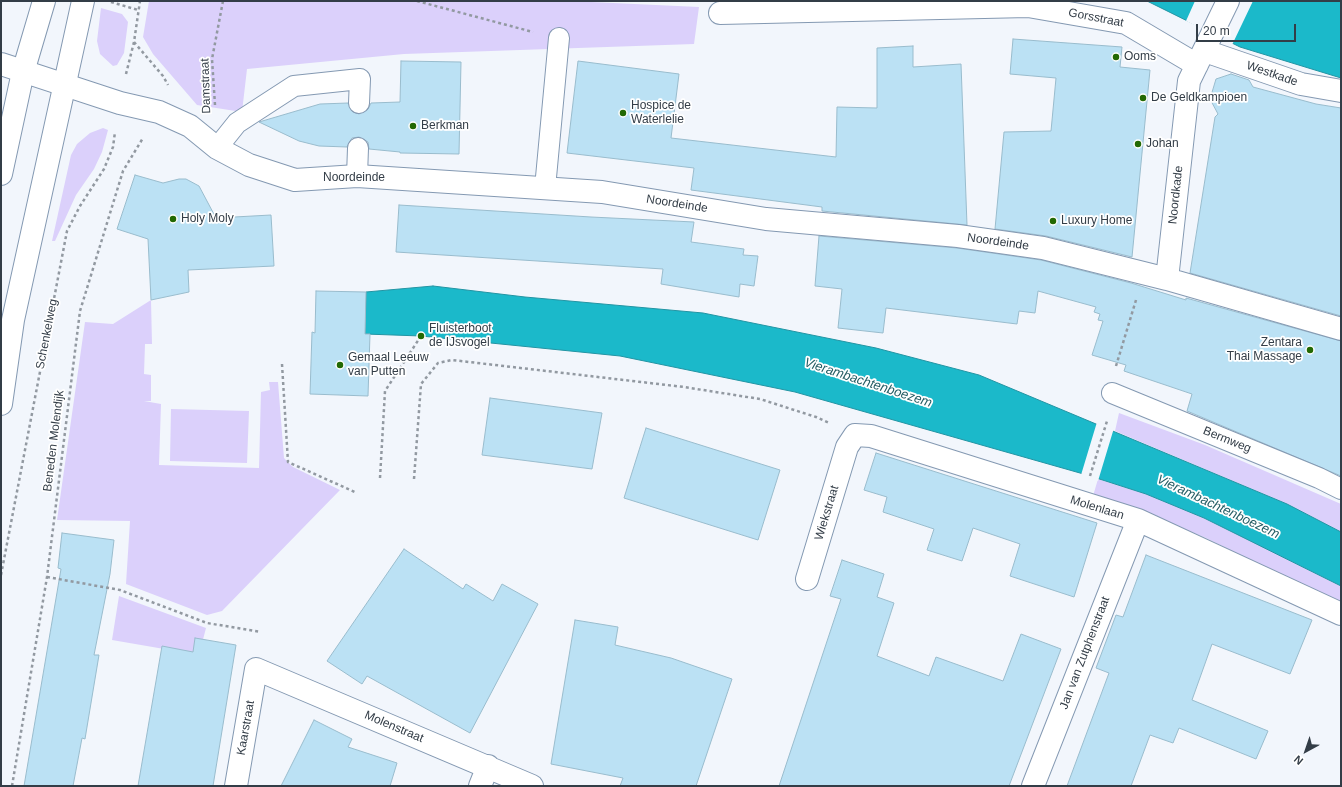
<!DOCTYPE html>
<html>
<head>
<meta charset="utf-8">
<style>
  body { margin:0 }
  #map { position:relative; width:1342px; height:787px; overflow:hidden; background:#f2f6fc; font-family:Helvetica,sans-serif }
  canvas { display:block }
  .frame { position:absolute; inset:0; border:2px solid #333d47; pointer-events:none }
  .north { position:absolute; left:1286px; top:731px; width:40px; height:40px; -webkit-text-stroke:3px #fff; paint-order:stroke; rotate:220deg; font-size:11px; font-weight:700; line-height:16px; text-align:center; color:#333d47 }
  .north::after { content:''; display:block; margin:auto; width:14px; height:18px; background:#333d47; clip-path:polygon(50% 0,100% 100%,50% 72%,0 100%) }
  .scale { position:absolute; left:1196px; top:24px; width:100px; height:18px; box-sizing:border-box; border:2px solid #333d47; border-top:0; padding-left:5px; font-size:12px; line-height:14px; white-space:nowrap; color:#333d47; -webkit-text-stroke:3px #fff; paint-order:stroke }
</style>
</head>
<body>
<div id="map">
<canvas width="1342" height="787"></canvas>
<div class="frame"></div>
<div class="north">N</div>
<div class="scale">20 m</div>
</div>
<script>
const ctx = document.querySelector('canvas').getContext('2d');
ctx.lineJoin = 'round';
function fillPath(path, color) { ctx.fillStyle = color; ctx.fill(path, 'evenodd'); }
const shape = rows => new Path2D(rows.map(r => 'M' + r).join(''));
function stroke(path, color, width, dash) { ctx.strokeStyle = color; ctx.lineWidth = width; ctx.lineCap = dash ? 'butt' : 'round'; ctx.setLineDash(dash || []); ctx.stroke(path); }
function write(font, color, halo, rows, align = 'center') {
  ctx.font = font + ' Helvetica,sans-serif'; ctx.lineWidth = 3.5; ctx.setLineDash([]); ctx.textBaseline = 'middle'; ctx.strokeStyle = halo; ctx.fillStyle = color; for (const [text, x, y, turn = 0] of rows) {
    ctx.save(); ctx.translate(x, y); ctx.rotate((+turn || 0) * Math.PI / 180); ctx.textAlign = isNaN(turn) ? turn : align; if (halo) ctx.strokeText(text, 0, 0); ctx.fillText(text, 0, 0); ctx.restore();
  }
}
fillPath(shape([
  [149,1,570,1,699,7,694,44,404,54,247,69,242,112,197,105,153,54,143,37],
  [101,8,122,14,128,22,124,53,117,65,113,66,100,54,97,41],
  [103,128,108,130,102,152,94,169,76,195,55,241,52,241,71,155,77,144,90,133],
  [151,300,152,344,145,344,144,374,151,375,151,401,144,401,161,404,159,465,259,468,261,392,270,390,269,382,278,382,284,458,293,467,340,490,222,611,207,615,126,584,130,521,57,520,85,322,113,324],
  [171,409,249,411,247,463,170,461],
  [1119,413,1205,445,1341,504,1341,532,1287,504,1115,431],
  [1098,479,1146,494,1204,518,1341,586,1341,605,1206,538,1170,523,1093,496],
  [119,596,206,628,199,655,112,640]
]), '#dbd0fb');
const water = shape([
  [1147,1,1341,1,1341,78,1240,47,1147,1],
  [433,286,525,297,703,313,876,348,979,375,1287,504,1341,532,1341,586,1204,518,1146,494,1087,475,795,392,620,356,421,336,365,334,366,292,433,286]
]);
fillPath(water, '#1bb9ca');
stroke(water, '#2294a3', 1);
fillPath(shape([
  [1195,1,1253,1,1232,45,1186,21],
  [1097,422,1114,428,1098,481,1081,475]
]), '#f2f6fc');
const building = shape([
  [1013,39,1122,47,1120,67,1150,70,1132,257,1046,236,995,229,1004,132,1051,131,1056,78,1010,74,1013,39],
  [913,46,913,67,961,64,967,225,822,211,822,207,691,190,694,168,567,153,578,61,679,74,671,138,836,157,837,107,877,108,877,48,913,46],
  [401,61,461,62,459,154,400,153,400,152,369,149,368,142,359,137,352,138,347,147,319,146,299,141,259,122,320,104,348,103,353,112,359,114,368,109,371,103,400,102,401,61],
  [1231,74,1249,80,1253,87,1316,104,1341,108,1341,316,1190,273,1215,117,1218,114,1210,99,1216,79,1231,74],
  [135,175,163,183,179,179,186,179,199,186,216,218,271,215,274,266,188,270,189,292,151,300,148,239,117,229,135,175],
  [399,205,591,217,694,222,691,242,744,249,743,255,758,256,754,286,740,284,739,297,661,284,663,269,396,252,399,205],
  [819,236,957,248,1041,260,1131,283,1186,300,1186,298,1341,341,1341,476,1187,411,1192,394,1124,371,1126,365,1092,355,1103,321,1098,320,1100,314,1094,312,1096,307,1038,291,1035,313,1019,311,1017,324,886,308,883,333,838,328,842,289,815,286,819,236],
  [316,291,366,292,365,334,370,334,368,396,310,394,312,332,315,333,316,291],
  [490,398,602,413,592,469,482,455,490,398],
  [646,428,780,470,758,540,624,498,646,428],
  [876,453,1097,523,1074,597,1010,576,1020,544,973,528,962,561,927,550,934,529,883,512,887,497,864,490,876,453],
  [62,533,114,540,110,574,94,655,99,655,85,739,82,738,73,786,24,786,61,569,58,568,62,533],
  [404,549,463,589,466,584,493,601,502,584,538,604,470,733,367,676,362,684,327,661,404,549],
  [1146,555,1312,620,1290,674,1212,644,1192,700,1268,731,1256,759,1179,728,1173,743,1150,735,1131,786,1067,786,1109,673,1096,668,1116,615,1123,617,1146,555],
  [842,560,884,574,877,597,894,603,877,656,929,676,936,657,1003,681,1021,634,1061,649,1009,786,779,786,841,599,830,596,842,560],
  [575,620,618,627,615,645,671,658,732,679,696,786,620,786,623,778,551,764,575,620],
  [195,638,236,645,213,786,138,786,162,646,193,652,195,638],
  [314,720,352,739,348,747,397,763,390,786,281,786,314,720]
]);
fillPath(building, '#bbe1f4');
stroke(building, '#99bccd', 1);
const lane = shape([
  [217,148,237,123,294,86,360,79,359,103],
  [357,176,358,148],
  [545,188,559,38],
  [1112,393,1319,478,1341,489]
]);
const street = shape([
  [720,13,1028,6,1126,23,1197,65],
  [1205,51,1301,84,1341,91],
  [1,64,120,103,159,112,190,126,217,148,249,165,295,180,357,176,602,192,766,219,958,236,1043,248,1167,279,1341,329],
  [1167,279,1189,81,1228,1],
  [807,579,847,447,855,435,871,436,1138,520,1341,614],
  [236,786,256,669,532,786],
  [480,786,488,766],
  [1033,786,1138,520]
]);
const secondary = shape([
  [1,174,23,72,44,1],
  [1,404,13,320,83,1]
]);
stroke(lane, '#8499b2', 22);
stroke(street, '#8499b2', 24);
stroke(secondary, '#8499b2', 24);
stroke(shape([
  [417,1,533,32],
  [111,2,138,10],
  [134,42,163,76,168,85],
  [126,74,134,42,140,1],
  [215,105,212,59,223,1],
  [282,364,288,462,357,493],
  [1116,366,1136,300],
  [1090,476,1107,421],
  [380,478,385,391,421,336],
  [414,479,421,384,438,363,452,360,684,387,760,399,816,417,829,423],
  [1,575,67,231,80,206,104,169,113,147,115,132],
  [47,577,120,590,207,623,261,632],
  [12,786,47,577,80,311,123,171,143,138]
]), '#9299a1', 2.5, [3, 3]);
stroke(lane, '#fff', 20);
stroke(street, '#fff', 22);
stroke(secondary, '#fff', 22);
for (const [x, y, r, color] of [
  [1116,57,4,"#226903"],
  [1143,98,4,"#226903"],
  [623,113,4,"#226903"],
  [413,126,4,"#226903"],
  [1138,144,4,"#226903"],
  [173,219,4,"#226903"],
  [1053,221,4,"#226903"],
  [421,336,4,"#226903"],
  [1310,350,4,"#226903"],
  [340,365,4,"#226903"]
]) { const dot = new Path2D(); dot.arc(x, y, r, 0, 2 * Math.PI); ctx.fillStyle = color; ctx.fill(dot); stroke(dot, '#fff', 1.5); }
write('12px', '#333d47', '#fff', [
  ["Gorsstraat",1096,18,11],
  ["Westkade",1272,74,19],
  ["Damstraat",206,86,-92],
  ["Noordeinde",354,178],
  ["Noordkade",1176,195,-84],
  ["Noordeinde",677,204,9],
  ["Noordeinde",998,242,8],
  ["Schenkelweg",47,334,-79],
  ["Bermweg",1227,440,22],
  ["Beneden Molendijk",54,441,-83],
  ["Molenlaan",1097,508,17],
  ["Wiekstraat",827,513,-73],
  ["Jan van Zutphenstraat",1085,653,-69],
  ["Molenstraat",394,727,23],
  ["Kaarstraat",246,728,-80]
]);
write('12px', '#333d47', '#fff', [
  ["Ooms",1124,57],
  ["De Geldkampioen",1151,98],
  ["Hospice de",631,106],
  ["Waterlelie",631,120],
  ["Berkman",421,126],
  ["Johan",1146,144],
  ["Holy Moly",181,219],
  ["Luxury Home",1061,221],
  ["Fluisterboot",429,329],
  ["de IJsvogel",429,343],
  ["Zentara",1302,343,"right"],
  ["Thai Massage",1302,357,"right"],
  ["Gemaal Leeuw",348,358],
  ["van Putten",348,372]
], 'left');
write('italic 13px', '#245d64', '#fff', [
  ["Vierambachtenboezem",868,383,18],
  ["Vierambachtenboezem",1218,507,25]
]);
</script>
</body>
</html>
